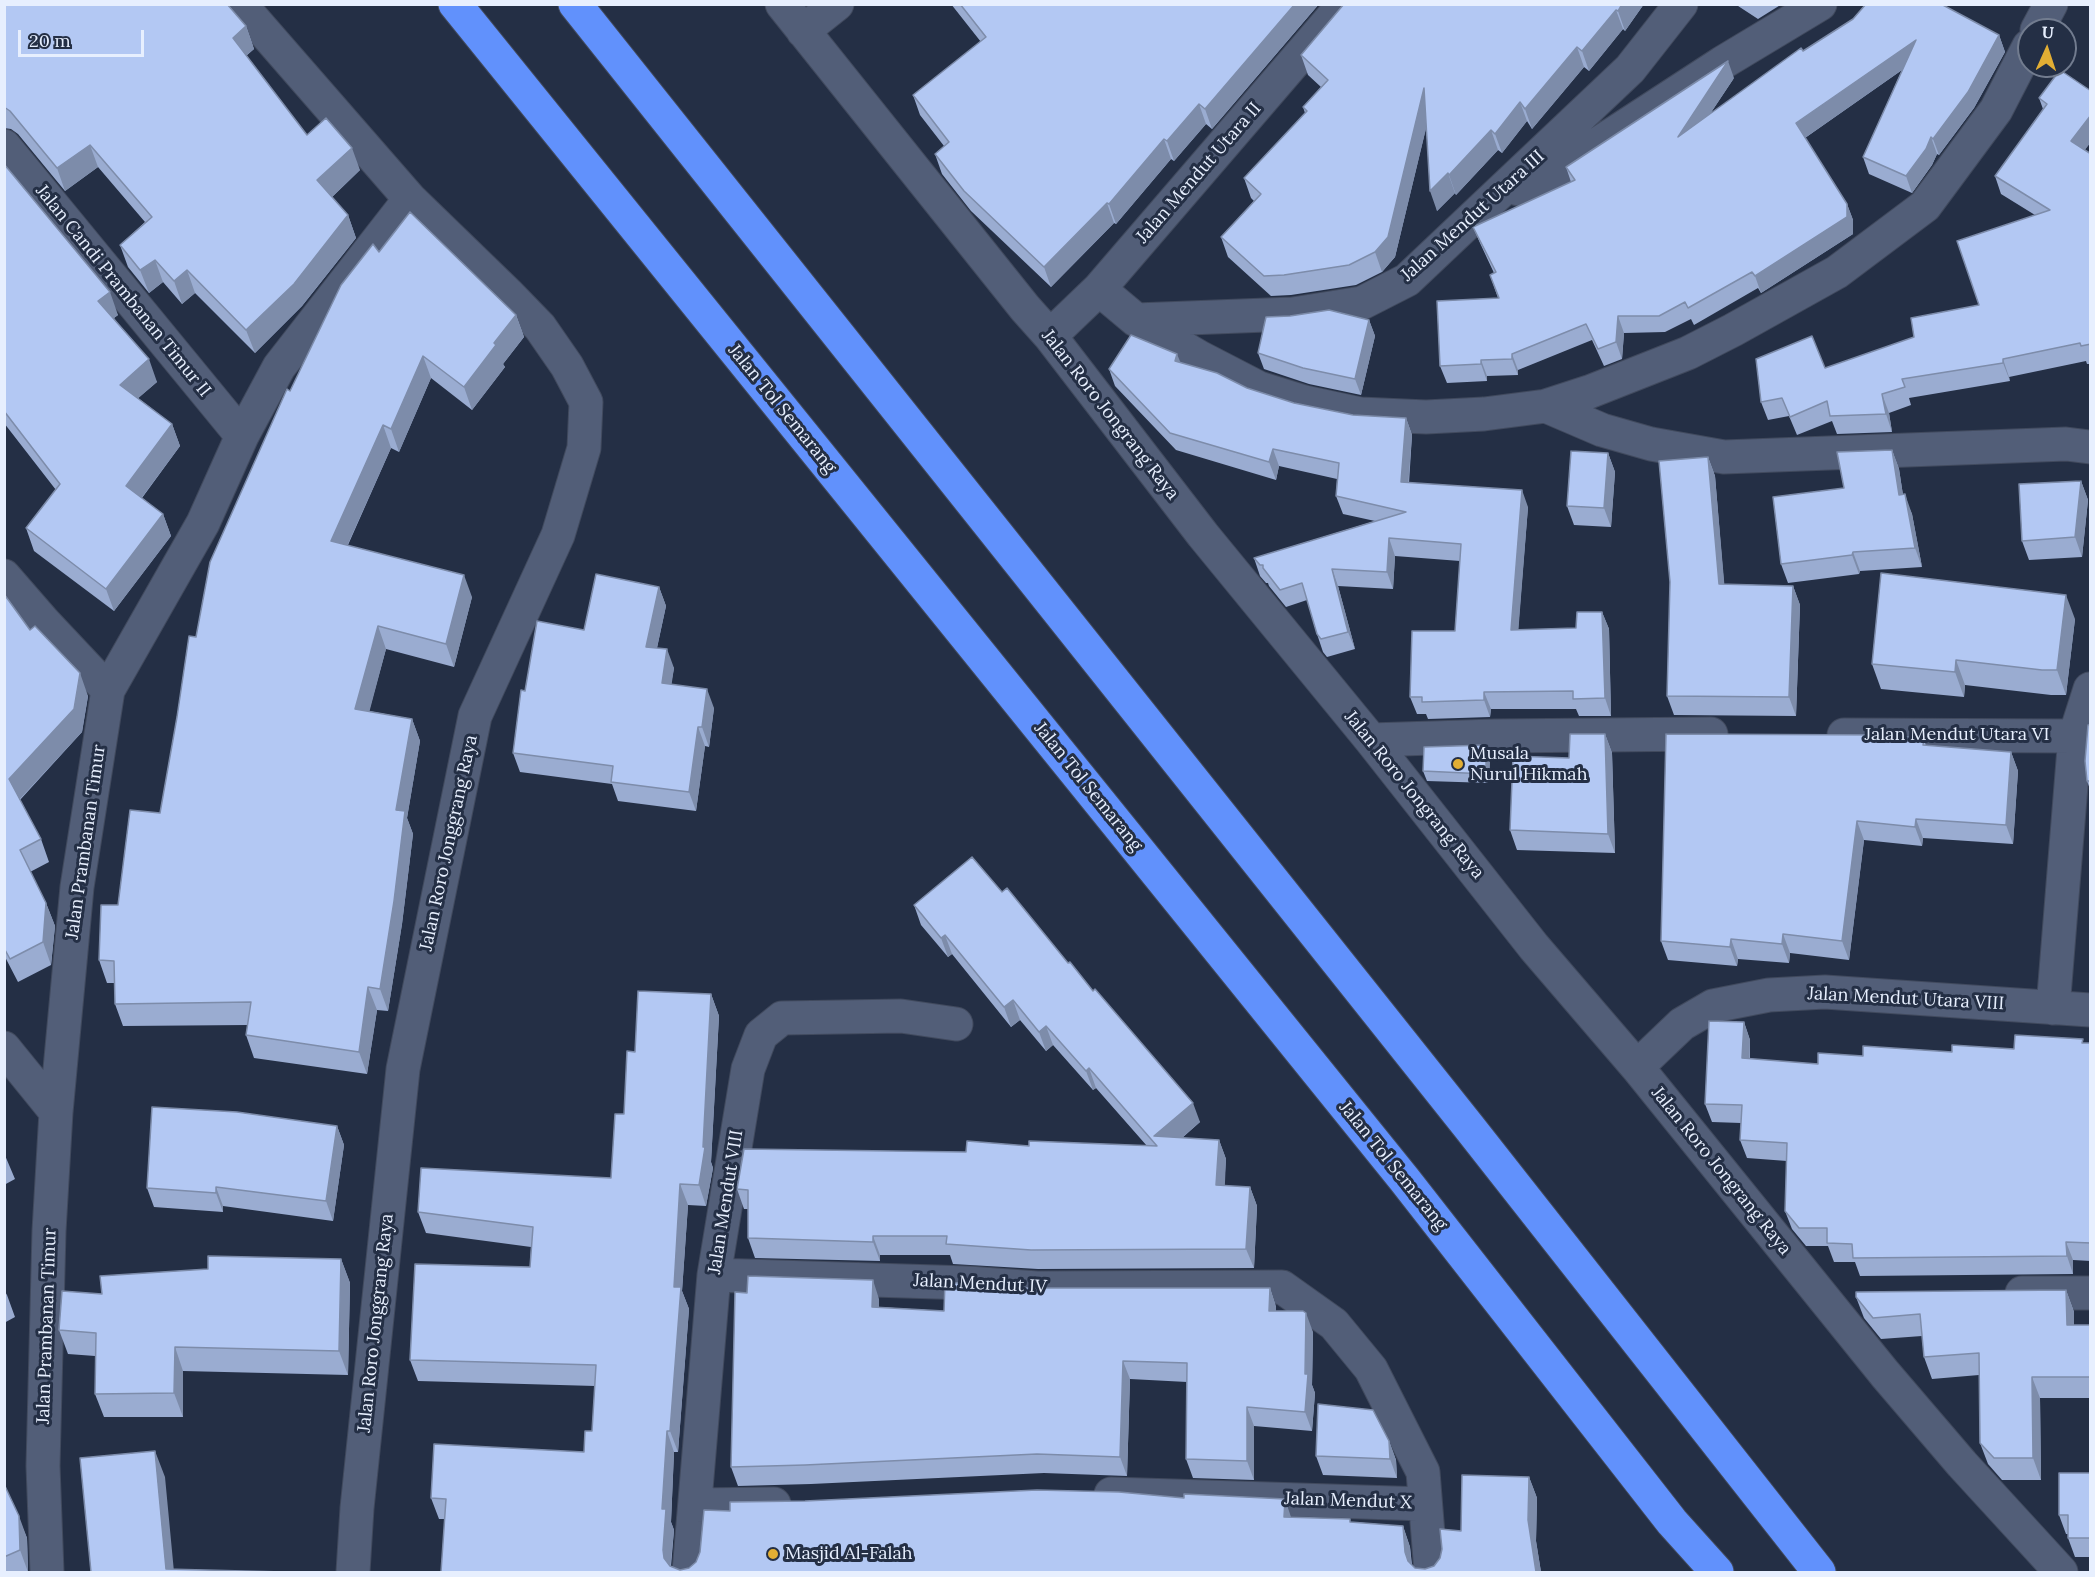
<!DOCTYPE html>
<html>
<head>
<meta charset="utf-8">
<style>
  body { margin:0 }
  #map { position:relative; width:2095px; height:1577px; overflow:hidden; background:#242f45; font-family:Lora,serif }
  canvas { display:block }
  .frame { position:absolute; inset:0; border:6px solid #e7effe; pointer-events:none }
  .north { position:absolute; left:2017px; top:18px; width:60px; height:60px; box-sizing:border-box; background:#242f45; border:2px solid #727c8f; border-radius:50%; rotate:3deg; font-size:16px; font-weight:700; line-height:24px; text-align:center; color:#e7effe }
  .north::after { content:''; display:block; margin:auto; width:21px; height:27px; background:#e2ae34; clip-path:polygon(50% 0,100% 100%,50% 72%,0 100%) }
  .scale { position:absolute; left:18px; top:30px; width:126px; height:27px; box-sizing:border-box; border:3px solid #e7effe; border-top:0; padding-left:8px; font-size:18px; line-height:21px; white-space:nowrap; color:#e7effe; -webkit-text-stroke:4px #242f45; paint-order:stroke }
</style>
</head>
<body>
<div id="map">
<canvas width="2095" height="1577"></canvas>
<div class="frame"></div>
<div class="north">U</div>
<div class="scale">20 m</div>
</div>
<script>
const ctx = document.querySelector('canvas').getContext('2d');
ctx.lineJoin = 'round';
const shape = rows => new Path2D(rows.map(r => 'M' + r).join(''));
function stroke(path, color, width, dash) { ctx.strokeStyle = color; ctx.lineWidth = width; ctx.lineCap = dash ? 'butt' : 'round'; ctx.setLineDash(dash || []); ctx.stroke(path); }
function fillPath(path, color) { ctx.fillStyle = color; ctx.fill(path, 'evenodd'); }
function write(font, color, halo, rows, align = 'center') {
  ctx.font = font + ' Lora,serif'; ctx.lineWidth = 6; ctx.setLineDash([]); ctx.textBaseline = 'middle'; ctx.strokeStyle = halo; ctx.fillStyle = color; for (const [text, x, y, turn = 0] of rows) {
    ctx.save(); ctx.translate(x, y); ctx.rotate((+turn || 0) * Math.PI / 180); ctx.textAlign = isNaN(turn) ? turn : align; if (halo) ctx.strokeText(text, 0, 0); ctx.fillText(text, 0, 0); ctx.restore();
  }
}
const minor = shape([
  [240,4,410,199,507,293,540,327,567,366,586,402,584,448,558,535,475,716,403,1069,357,1508,353,1572],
  [782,4,1025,308,1050,336,1203,535,1371,740,1534,947,1637,1067,1885,1374,1962,1464,2061,1572],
  [2037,30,2051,4],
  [803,31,837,4],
  [4,146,242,436],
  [1518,189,1550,175,1722,63,1820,4],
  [1099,289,1136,320,1201,358,1259,388,1304,402,1360,414,1426,417,1484,414,1546,406,1589,392,1688,353,1733,330,1837,272,1925,206,1996,110,2029,46],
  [1136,320,1293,314,1362,303,1407,280,1630,69,1681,4],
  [1050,336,1099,289,1344,4],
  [1546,406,1602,430,1651,444,1724,457,2066,444,2090,447],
  [4,576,44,622,108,690],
  [1844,735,2075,736],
  [1371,740,1495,736,1711,734],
  [2053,1008,2075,736,2090,689],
  [4,1048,56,1112],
  [1637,1067,1682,1024,1713,1006,1769,995,1825,992,2090,1010],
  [714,1275,968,1283,1037,1288,1282,1287,1334,1324,1371,1369,1423,1472,1431,1572],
  [2022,1293,2090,1293],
  [1111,1494,1425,1504],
  [695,1505,774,1504],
  [47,1572,43,1466,49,1231,56,1112,77,887,108,690,203,523,242,436,279,367,410,199],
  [689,1572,714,1275,748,1069,761,1035,782,1018,901,1016,956,1024]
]);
const highway = shape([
  [455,4,1404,1179,1672,1522,1717,1572],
  [575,4,1469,1127,1819,1572]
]);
stroke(minor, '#414a5e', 35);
stroke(highway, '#414a5e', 35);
stroke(minor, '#525e78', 33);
stroke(highway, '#6191fc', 33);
fillPath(shape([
  [4,4,246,26,254,49,246,56,307,135,360,170,332,197,348,215,356,238,302,306,255,353,195,293,182,304,163,282,149,293,128,267,120,245,145,222,98,167,65,191,18,134,11,129,4,128],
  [951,4,1319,4,1212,129,1206,124,1174,161,1171,159,1116,224,1114,223,1051,287,971,211,942,174,935,154,944,146,920,115,913,95,981,42],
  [1344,4,1644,4,1625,31,1623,29,1589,71,1584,67,1532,129,1527,121,1502,153,1498,150,1456,195,1455,193,1437,211,1426,128,1395,257,1382,272,1356,285,1291,295,1271,296,1228,257,1221,237,1254,201,1251,198,1244,178,1305,113,1303,107,1321,87,1308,75,1301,55],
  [1735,4,1782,4,1758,19],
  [1999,35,2005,52,1974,108,1939,155,1937,154,1932,165,1912,193,1869,174,1863,157,1902,70,1805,138,1847,204,1853,220,1853,234,1761,293,1758,288,1694,325,1691,319,1665,332,1624,333,1622,359,1604,366,1592,340,1518,370,1518,375,1487,376,1487,381,1447,383,1440,366,1498,298,1490,275,1494,273,1480,243,1473,227,1571,182,1566,167,1734,78,1710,114,1803,51],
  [2091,91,2091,142,2084,150,2091,154,2091,364,2087,364,2086,361,2009,377,2010,381,1909,398,1911,405,1889,413,1892,432,1837,434,1832,421,1797,435,1789,416,1768,420,1761,402,1825,368,1914,337,1979,305,2035,215,2001,194,1995,176,2043,109,2039,98],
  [4,164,118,315,114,318,157,382,138,398,172,424,180,446,142,498,163,514,171,536,114,611,34,551,26,528,56,490,4,423],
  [379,252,516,315,524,337,503,364,505,367,472,410,431,378,399,452,391,448,348,545,472,597,454,667,386,649,369,711,412,719,420,741,407,818,413,834,402,924,388,1011,377,1010,367,1074,254,1058,246,1035,248,1025,123,1026,115,1004,115,983,107,983,99,960,118,905,160,813,196,637,290,391],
  [1369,320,1375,336,1361,395,1309,384,1264,369,1258,353],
  [1181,363,1247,388,1294,403,1353,415,1406,418,1412,435,1409,483,1528,507,1518,630,1576,628,1602,612,1609,629,1611,716,1579,716,1576,709,1491,709,1490,717,1428,719,1426,714,1417,714,1410,697,1455,631,1460,561,1395,556,1393,589,1338,586,1355,649,1327,657,1323,652,1317,634,1307,600,1286,607,1269,586,1268,583,1266,583,1260,576,1254,558,1375,521,1343,514,1336,496,1337,479,1279,466,1276,480,1176,450,1115,386,1109,369],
  [1892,450,1899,469,1903,495,1912,514,1922,567,1860,571,1859,574,1788,583,1781,564,1844,488],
  [1608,453,1615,472,1611,527,1574,525,1567,506],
  [1708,457,1715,476,1724,584,1793,586,1800,605,1796,716,1674,715,1667,696],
  [2081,481,2088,500,2082,557,2029,560,2022,541],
  [659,587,666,606,657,648,674,668,671,684,714,708,709,747,705,746,696,811,618,801,612,784,520,772,513,753,584,630],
  [4,594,30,630,88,696,82,732,20,800,41,839,49,862,30,872,46,903,55,926,51,965,18,982,4,955],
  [2075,619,2066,695,2051,695,1965,685,1964,697,1881,689,1872,664],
  [2091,725,2091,792,2087,781],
  [1605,734,1612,753,1615,853,1517,850,1510,830,1569,758],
  [1924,739,1926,746,2011,752,2018,771,2013,844,1923,838,1922,846,1864,840,1849,960,1790,953,1789,963,1738,959,1737,966,1668,960,1661,941],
  [1486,745,1490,755,1489,783,1427,781,1423,771],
  [1002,892,1068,963,1200,1122,1182,1138,1219,1140,1226,1159,1224,1186,1250,1187,1257,1206,1254,1268,1038,1269,953,1264,950,1255,880,1255,880,1261,755,1258,748,1238,748,1209,744,1209,737,1189,966,1152,1029,1146,1147,1146,1096,1088,1093,1090,1053,1045,1046,1051,1020,1020,1011,1027,952,954,948,957,921,925,914,905],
  [711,994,719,1016,711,1162,713,1168,706,1206,688,1205,682,1291,689,1309,678,1452,674,1452,671,1522,674,1530,671,1566,680,1570,1291,1517,1403,1526,1410,1547,1412,1565,1415,1568,1425,1569,1434,1566,1461,1531,1529,1477,1537,1498,1536,1541,1541,1572,441,1572,445,1519,439,1519,431,1498,584,1452,592,1431,595,1386,418,1381,410,1360,530,1267,531,1247,426,1233,418,1212,611,1178,624,1114,635,1052],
  [1744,1022,1750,1040,1750,1059,1818,1064,1863,1056,2014,1049,2091,1043,2091,1261,2073,1260,2073,1274,1860,1276,1855,1262,1834,1262,1828,1246,1806,1246,1792,1229,1785,1211,1787,1161,1747,1158,1740,1140,1741,1123,1712,1122,1705,1104],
  [337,1126,344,1145,333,1221,223,1206,223,1212,154,1207,147,1188],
  [4,1153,15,1179,4,1185],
  [341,1259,350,1283,348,1375,183,1371,183,1417,104,1417,95,1394,95,1356,68,1354,59,1330,102,1294],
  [1030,1288,1270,1288,1276,1307,1276,1311,1313,1332,1312,1385,1315,1393,1312,1431,1254,1426,1254,1480,1193,1478,1186,1459,1187,1382,1130,1379,1127,1476,1044,1473,811,1484,738,1486,731,1467,879,1299,879,1307,944,1311],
  [4,1290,7,1295,15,1317,4,1323],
  [2066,1290,2074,1312,2074,1325,2091,1325,2091,1398,2040,1398,2041,1480,2002,1480,1988,1464,1980,1443,1979,1375,1932,1379,1924,1357,1922,1336,1881,1339,1864,1318,1856,1297],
  [1389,1441,1396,1460,1397,1478,1323,1475,1316,1456],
  [2091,1473,2091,1557,2075,1557,2068,1538,2068,1534,2066,1534,2059,1515],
  [4,1484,27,1538,28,1572,4,1572]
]), '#9aacd1');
fillPath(shape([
  [1295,4,1319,4,1212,129,1205,109],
  [1622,4,1644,4,1625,31,1618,11],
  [1616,10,1623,29,1589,71,1582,51],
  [246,26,254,49,241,60,233,38],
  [1999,35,2005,52,1974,108,1939,155,1933,139],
  [1916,40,1922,56,1802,140,1796,123],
  [1577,47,1584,67,1532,129,1525,109],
  [1728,61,1734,78,1684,153,1678,137],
  [1424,88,1431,108,1395,257,1382,272,1375,252],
  [1520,102,1527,121,1502,153,1495,134],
  [1199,104,1206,124,1174,161,1167,141],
  [2091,115,2091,142,2078,159,2071,141],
  [1491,130,1498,150,1456,195,1449,175],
  [1931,137,1937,154,1932,165,1912,193,1906,176],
  [1164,139,1171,159,1116,224,1109,204],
  [90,145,98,167,65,191,57,168],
  [352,148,360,170,326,203,317,180],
  [1448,173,1455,193,1437,211,1430,191],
  [1107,203,1114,223,1051,287,1044,267],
  [1847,204,1853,220,1853,234,1761,293,1755,276],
  [348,215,356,238,302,306,255,353,246,330],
  [155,260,163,282,149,293,140,270],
  [187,270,195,293,182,304,174,281],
  [110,292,118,315,107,323,98,301],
  [516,315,524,337,503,364,505,367,472,410,464,387,494,343],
  [1618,316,1624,333,1622,359,1616,342],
  [1369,320,1375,336,1361,395,1355,379],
  [1177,354,1184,371,1175,361],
  [1512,354,1518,370,1518,375,1512,359],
  [423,356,431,378,399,452,391,429],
  [149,359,157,382,128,407,120,385],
  [2003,359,2009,377,2010,381,2003,363],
  [1481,360,1487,376,1487,381,1481,364],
  [1882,394,1889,413,1892,432,1886,414],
  [1406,418,1412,435,1407,500,1401,482],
  [172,424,180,446,134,508,126,486],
  [383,425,391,448,339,564,331,541],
  [1273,449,1279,466,1276,480,1269,462],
  [1892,450,1899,469,1906,515,1899,495],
  [1608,453,1615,472,1611,527,1604,508],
  [1708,457,1715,476,1726,603,1719,584],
  [2081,481,2088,500,2082,557,2075,537],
  [1522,490,1528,507,1517,648,1511,630],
  [1905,494,1912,514,1922,567,1915,548],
  [163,514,171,536,114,611,106,589],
  [1389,538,1395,556,1393,589,1387,572],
  [1853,552,1860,571,1859,574,1852,555],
  [1332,569,1338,586,1355,649,1348,632],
  [464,575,472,597,454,667,446,644],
  [1793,586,1800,605,1796,716,1789,697],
  [659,587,666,606,653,666,646,647],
  [2066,595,2075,619,2066,695,2057,670],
  [1602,612,1609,629,1611,716,1605,698],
  [378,626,386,649,364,732,355,709],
  [667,649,674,668,669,702,662,683],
  [1956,660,1965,685,1964,697,1955,672],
  [80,673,88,696,82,732,17,802,9,779],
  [707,689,714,708,709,747,702,727],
  [1484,692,1491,709,1490,717,1484,700],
  [412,719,420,741,407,818,413,834,402,924,388,1011,380,989,396,810],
  [698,727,705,746,696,811,689,792],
  [1605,734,1612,753,1615,853,1608,834],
  [1486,745,1490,755,1489,783,1486,774],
  [2011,752,2018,771,2013,844,2006,825],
  [1916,819,1923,838,1922,846,1915,827],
  [1857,821,1864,840,1849,960,1842,941],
  [46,903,55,926,51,965,43,942],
  [1783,934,1790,953,1789,963,1782,944],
  [945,935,952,954,948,957,941,938],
  [1731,939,1738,959,1737,966,1730,947],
  [368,987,377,1010,367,1074,359,1052],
  [711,994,719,1016,711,1162,713,1168,706,1206,699,1185,703,1147],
  [1013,1000,1020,1020,1011,1027,1004,1007],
  [1744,1022,1750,1040,1749,1077,1742,1058],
  [1046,1026,1053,1045,1046,1051,1039,1032],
  [1089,1068,1096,1088,1093,1090,1086,1071],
  [1193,1103,1200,1122,1161,1156,1154,1136],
  [337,1126,344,1145,333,1221,326,1201],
  [1219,1140,1226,1159,1224,1205,1216,1185],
  [680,1184,688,1205,682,1291,689,1309,678,1452,670,1431,674,1287],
  [216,1187,223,1206,223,1212,216,1193],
  [1250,1187,1257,1206,1254,1268,1246,1249],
  [873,1236,880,1255,880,1261,873,1242],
  [2066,1242,2073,1260,2073,1274,2067,1256],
  [341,1259,350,1283,348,1375,339,1351],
  [873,1280,879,1299,879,1326,872,1307],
  [1270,1288,1276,1307,1276,1329,1269,1311],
  [2066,1290,2074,1312,2074,1346,2067,1325],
  [1306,1313,1313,1332,1312,1385,1315,1393,1312,1431,1305,1412],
  [175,1347,183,1371,183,1417,174,1393],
  [1123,1361,1130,1379,1127,1476,1120,1457],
  [2032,1377,2040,1398,2041,1480,2033,1458],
  [1247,1407,1254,1426,1254,1480,1247,1461],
  [667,1431,674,1452,671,1522,674,1530,670,1571,664,1558,663,1550,662,1509],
  [1389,1441,1396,1460,1397,1478,1390,1459],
  [155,1451,165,1477,174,1572,166,1569],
  [1529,1477,1537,1498,1536,1541,1541,1572,1536,1572,1528,1520],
  [1285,1499,1292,1520,1284,1517],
  [19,1516,27,1538,28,1572,20,1550],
  [1403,1526,1410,1547,1412,1572,1405,1552]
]), '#7d8caa');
const building = shape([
  [4,4,227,4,246,26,233,38,307,135,326,118,352,148,317,180,348,215,294,284,246,330,187,270,174,281,155,260,140,270,120,245,152,217,90,145,57,168,10,111,4,107,4,4],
  [960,4,1295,4,1205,109,1199,104,1167,141,1164,139,1109,204,1107,203,1044,267,964,191,935,154,949,142,913,95,986,37,960,4],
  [1344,4,1622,4,1618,11,1616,10,1582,51,1577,47,1525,109,1520,102,1495,134,1491,130,1449,175,1448,173,1430,191,1424,88,1388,237,1375,252,1349,265,1284,275,1264,276,1221,237,1261,194,1244,178,1307,111,1303,107,1328,80,1301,55,1344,4],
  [1866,4,1941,4,1999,35,1968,92,1933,139,1931,137,1926,149,1906,176,1863,157,1916,40,1796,123,1847,204,1847,217,1755,276,1752,272,1688,308,1685,302,1659,316,1618,316,1616,342,1598,349,1586,324,1512,354,1512,359,1481,360,1481,364,1440,366,1437,301,1499,298,1490,275,1496,272,1473,227,1575,180,1566,167,1728,61,1678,137,1801,48,1803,51,1853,19,1866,4],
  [2060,70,2091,91,2091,115,2071,141,2091,154,2091,344,2081,346,2080,343,2003,359,2003,363,1902,379,1905,387,1882,394,1886,414,1830,416,1827,401,1790,417,1782,398,1761,402,1756,359,1812,336,1825,368,1914,337,1911,318,1979,305,1957,241,2050,210,1995,176,2047,104,2039,98,2060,70],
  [4,164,110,292,98,301,149,359,120,385,172,424,126,486,163,514,106,589,26,528,60,484,4,411,4,164],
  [410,212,516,315,494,343,496,345,464,387,423,356,391,429,383,425,331,541,464,575,446,644,378,626,355,709,412,719,396,810,405,811,394,901,380,989,368,987,359,1052,246,1035,251,1002,115,1004,114,961,99,960,101,905,118,905,130,810,160,813,177,717,189,636,196,637,210,562,287,389,290,391,341,285,373,244,379,252,410,212],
  [1329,310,1369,320,1355,379,1303,368,1258,353,1266,317,1290,316,1329,310],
  [1131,335,1177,354,1175,361,1217,373,1247,388,1294,403,1353,415,1406,418,1401,482,1522,490,1511,630,1576,628,1577,612,1602,612,1605,698,1573,699,1573,691,1484,692,1484,700,1422,702,1422,697,1410,697,1412,631,1455,631,1461,544,1389,538,1387,572,1332,569,1348,632,1321,639,1317,634,1302,583,1280,590,1263,568,1263,565,1260,565,1254,558,1406,512,1336,496,1339,463,1273,449,1269,462,1170,433,1109,369,1131,335],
  [1892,450,1899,495,1905,494,1915,548,1853,552,1852,555,1781,564,1773,497,1844,488,1837,452,1892,450],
  [1571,451,1608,453,1604,508,1567,506,1571,451],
  [1708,457,1719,584,1793,586,1789,697,1667,696,1670,582,1659,461,1708,457],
  [2081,481,2075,537,2022,541,2019,484,2081,481],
  [1881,573,2066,595,2057,670,2042,670,1956,660,1955,672,1872,664,1881,573],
  [596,574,659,587,646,647,667,649,662,683,707,689,702,727,698,727,689,792,611,782,613,766,513,753,521,690,525,691,537,621,584,630,596,574],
  [4,594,30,630,35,626,80,673,74,709,9,779,41,839,20,850,46,903,43,942,10,959,4,948,4,594],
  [2088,725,2091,725,2091,781,2087,781,2085,761,2088,725],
  [1570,734,1605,734,1608,834,1510,830,1513,756,1569,758,1570,734],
  [1666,734,1887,735,1924,739,1923,745,2011,752,2006,825,1916,819,1915,827,1857,821,1842,941,1783,934,1782,944,1731,939,1730,947,1661,941,1666,734],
  [1486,745,1486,774,1423,771,1424,747,1486,745],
  [972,857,1002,892,1007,888,1068,963,1070,962,1093,991,1095,989,1193,1103,1154,1136,1219,1140,1216,1185,1250,1187,1246,1249,1031,1250,946,1244,947,1236,873,1236,873,1242,748,1238,748,1190,737,1189,744,1149,966,1152,967,1141,1029,1146,1029,1141,1157,1146,1089,1068,1086,1071,1046,1026,1039,1032,1013,1000,1004,1007,945,935,941,938,914,905,972,857],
  [638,991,711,994,703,1147,705,1147,699,1185,680,1184,674,1287,681,1287,670,1431,667,1431,662,1509,666,1509,663,1550,664,1558,670,1566,680,1570,689,1568,696,1562,700,1552,704,1510,730,1511,730,1502,805,1501,1037,1490,1119,1492,1184,1498,1184,1494,1285,1499,1284,1517,1350,1519,1350,1522,1403,1526,1405,1552,1408,1561,1415,1568,1425,1569,1434,1566,1440,1558,1442,1549,1440,1529,1461,1531,1462,1475,1529,1477,1528,1520,1536,1572,441,1572,446,1499,431,1498,434,1444,584,1452,585,1431,592,1431,596,1365,410,1360,415,1264,530,1267,533,1227,418,1212,421,1168,611,1178,615,1114,624,1114,627,1051,635,1052,638,991],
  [1709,1021,1744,1022,1742,1058,1818,1064,1818,1053,1863,1056,1863,1046,1952,1052,1952,1045,2014,1049,2015,1035,2083,1039,2082,1043,2091,1043,2091,1243,2066,1242,2067,1256,1853,1258,1852,1244,1827,1243,1827,1228,1799,1228,1785,1211,1787,1143,1740,1140,1742,1105,1705,1104,1709,1021],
  [152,1107,237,1112,337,1126,326,1201,216,1187,216,1193,147,1188,152,1107],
  [208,1256,341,1259,339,1351,175,1347,174,1393,95,1394,96,1333,59,1330,62,1291,102,1294,100,1276,208,1269,208,1256],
  [748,1276,873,1280,872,1307,944,1311,945,1282,1030,1288,1270,1288,1269,1311,1303,1311,1306,1313,1305,1374,1308,1374,1305,1412,1247,1407,1247,1461,1186,1459,1187,1363,1123,1361,1120,1457,1037,1454,805,1465,731,1467,735,1292,747,1293,748,1276],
  [2066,1290,2067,1325,2091,1325,2091,1377,2032,1377,2033,1458,1994,1458,1980,1443,1979,1353,1924,1357,1920,1314,1873,1318,1856,1297,1856,1292,2066,1290],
  [1318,1404,1373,1410,1389,1441,1390,1459,1316,1456,1318,1404],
  [155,1451,166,1569,284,1572,91,1572,80,1458,155,1451],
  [2059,1473,2091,1473,2091,1538,2068,1538,2068,1515,2059,1515,2059,1473],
  [4,1484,19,1516,20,1550,4,1557,4,1484]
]);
fillPath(building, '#b3c8f3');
stroke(building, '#7d8caa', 1.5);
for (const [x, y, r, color] of [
  [1458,764,6,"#e2ae34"],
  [773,1554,6,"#e2ae34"]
]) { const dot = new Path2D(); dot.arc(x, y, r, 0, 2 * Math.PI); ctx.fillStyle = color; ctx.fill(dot); stroke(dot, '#242f45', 2); }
write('18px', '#e7effe', '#242f45', [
  ["Jalan Mendut Utara II",1199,173,-49],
  ["Jalan Mendut Utara III",1473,216,-42],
  ["Jalan Candi Prambanan Timur II",123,291,51],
  ["Jalan Tol Semarang",782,409,51],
  ["Jalan Roro Jongrang Raya",1110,415,52],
  ["Jalan Mendut Utara VI",1957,735],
  ["Jalan Tol Semarang",1088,787,51],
  ["Jalan Roro Jongrang Raya",1414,795,51],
  ["Jalan Prambanan Timur",86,842,-82],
  ["Jalan Roro Jonggrang Raya",449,843,-78],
  ["Jalan Mendut Utara VIII",1906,999,3],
  ["Jalan Tol Semarang",1393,1166,51],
  ["Jalan Roro Jongrang Raya",1721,1171,51],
  ["Jalan Mendut VIII",726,1202,-81],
  ["Jalan Mendut IV",980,1284,3],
  ["Jalan Roro Jonggrang Raya",376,1323,-84],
  ["Jalan Prambanan Timur",47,1326,-88],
  ["Jalan Mendut X",1348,1501,2]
]);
write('18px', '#e7effe', '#242f45', [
  ["Musala",1470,754],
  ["Nurul Hikmah",1470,775],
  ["Masjid Al-Falah",785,1554]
], 'left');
</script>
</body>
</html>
